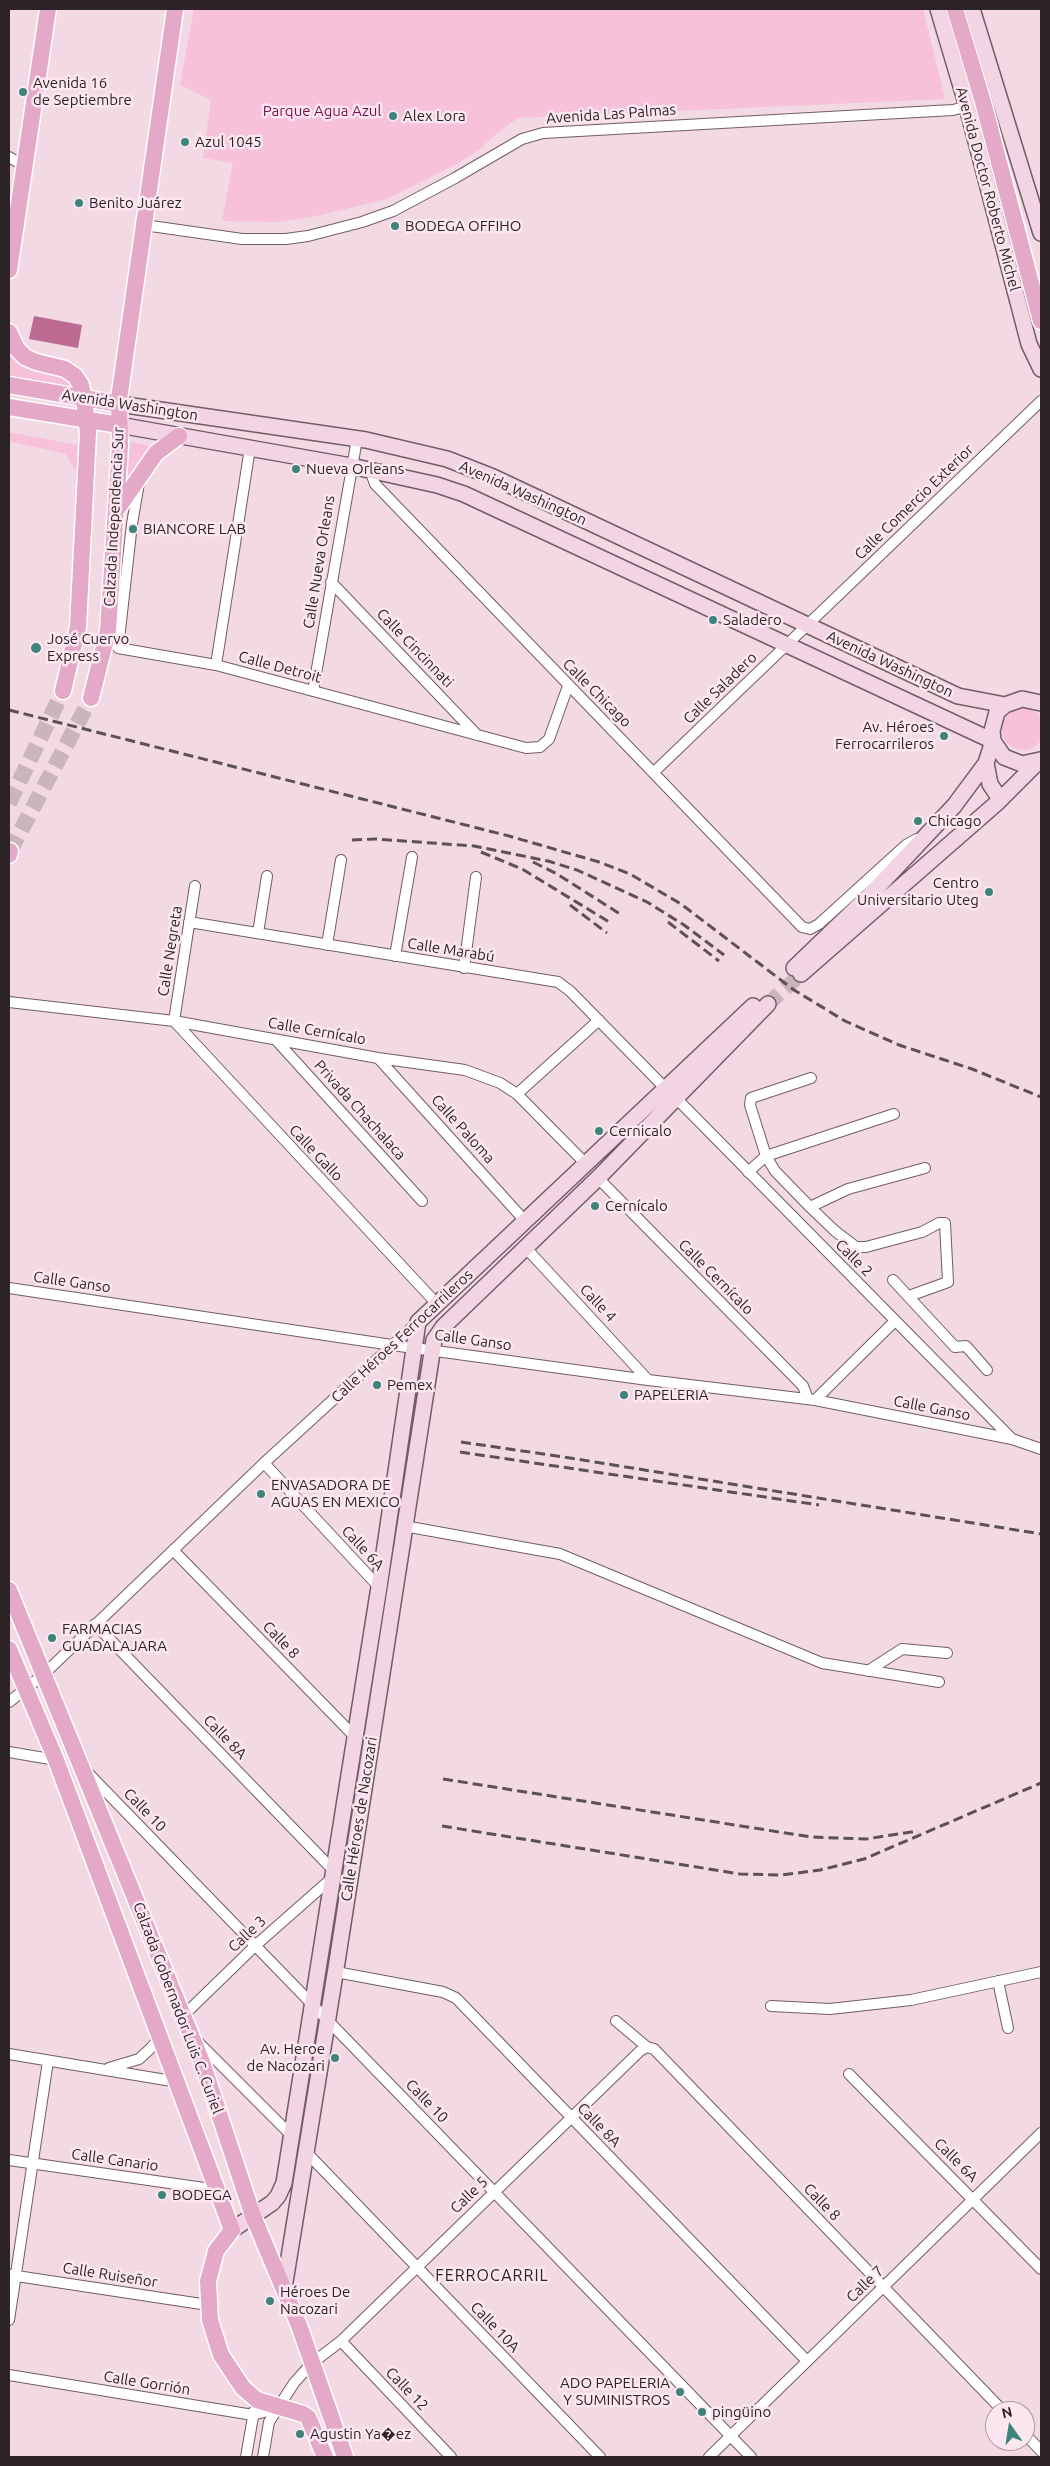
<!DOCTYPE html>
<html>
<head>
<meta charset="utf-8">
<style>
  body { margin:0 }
  #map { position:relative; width:1050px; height:2466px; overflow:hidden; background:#f2d9e3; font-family:Ubuntu,sans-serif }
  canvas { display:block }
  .frame { position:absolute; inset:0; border:10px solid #2c2327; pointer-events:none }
  .north { position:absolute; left:985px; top:2401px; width:50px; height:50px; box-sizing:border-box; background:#fce7f0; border:1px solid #a999a0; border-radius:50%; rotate:347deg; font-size:14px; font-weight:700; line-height:20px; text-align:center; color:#2c2327 }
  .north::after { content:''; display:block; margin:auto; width:18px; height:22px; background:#3d847c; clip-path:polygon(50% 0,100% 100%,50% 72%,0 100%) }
</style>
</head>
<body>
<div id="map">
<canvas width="1050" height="2466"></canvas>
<div class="frame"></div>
<div class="north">N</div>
</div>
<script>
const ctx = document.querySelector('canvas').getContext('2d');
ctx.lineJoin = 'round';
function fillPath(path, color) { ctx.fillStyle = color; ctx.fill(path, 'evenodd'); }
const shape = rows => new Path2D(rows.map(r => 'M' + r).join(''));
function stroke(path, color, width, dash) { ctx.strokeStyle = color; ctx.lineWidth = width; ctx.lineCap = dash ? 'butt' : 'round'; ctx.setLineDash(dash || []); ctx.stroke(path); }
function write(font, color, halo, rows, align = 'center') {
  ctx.font = font + ' Ubuntu,sans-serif'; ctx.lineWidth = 5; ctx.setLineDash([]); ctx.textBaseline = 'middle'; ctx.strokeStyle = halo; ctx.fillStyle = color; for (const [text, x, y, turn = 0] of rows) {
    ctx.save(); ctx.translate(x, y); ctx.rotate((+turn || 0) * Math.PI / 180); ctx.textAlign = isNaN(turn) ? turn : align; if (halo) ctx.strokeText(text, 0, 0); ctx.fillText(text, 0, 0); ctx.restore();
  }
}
fillPath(shape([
  [194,9,923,9,945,99,518,118,497,133,479,150,457,164,387,199,317,216,277,222,222,221,233,163,203,158,211,100,180,85],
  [9,351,22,364,63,375,72,382,76,391,9,380],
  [9,432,77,445,82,482,66,454,9,441],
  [131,442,155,447,139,461,130,482,124,481,126,446],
  '1002 729a21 21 0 1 1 42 0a21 21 0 1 1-42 0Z'
]), '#f6c1d9');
fillPath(shape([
  [34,316,82,325,78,348,29,339]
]), '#bd6a93');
stroke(shape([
  [768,1004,801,974]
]), '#cab5bd', 15, [15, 8]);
stroke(shape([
  [9,803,63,691],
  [10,851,91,698]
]), '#cab5bd', 16, [16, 8]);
const minor = shape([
  [9,157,26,167],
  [144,225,242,239,286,239,308,236,362,222,393,211,455,178,522,139,543,133,953,110,983,102],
  [370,470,375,484,802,927,810,929,819,924,906,845,917,839],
  [139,483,132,524,118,648,216,665,526,748,540,747,549,739,568,686],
  [331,582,477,735],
  [216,665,250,448],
  [313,691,357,439],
  [654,772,1041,401],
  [195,886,174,1021,437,1304],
  [189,922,558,982,570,991,666,1089],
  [258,933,267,876],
  [327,945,341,860],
  [395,956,412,857],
  [464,968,476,877],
  [9,1002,174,1021,378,1058,465,1070,500,1083,517,1094,586,1164],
  [276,1040,422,1201],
  [378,1058,525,1221],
  [811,1078,751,1098,750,1105,766,1156,775,1171,810,1207,835,1231,856,1247,866,1247,922,1232,939,1223,945,1223,948,1282,909,1296],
  [517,1094,599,1020],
  [676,1098,1012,1439],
  [748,1172,766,1156,894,1114],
  [598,1178,803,1386,808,1399],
  [810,1207,848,1189,925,1168],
  [525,1247,648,1380],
  [893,1280,955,1347,966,1346,987,1370],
  [9,1288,392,1345,648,1380,815,1400,1012,1439,1041,1449],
  [815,1400,895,1321],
  [264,1463,379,1587],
  [404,1526,560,1554,822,1663,939,1682],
  [173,1550,357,1739],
  [95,1624,334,1871],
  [868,1671,902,1649,947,1653],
  [9,1702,43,1675,264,1463,418,1322],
  [9,1752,56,1760],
  [87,1772,751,2457],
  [336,1972,443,1992,456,1998,807,2361],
  [998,1981,1008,2028],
  [771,2006,830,2009,911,2000,1041,1972],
  [184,2015,256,1945,332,1878],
  [616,2021,647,2047,654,2049,1003,2411],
  [198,2042,292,2136],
  [9,2054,178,2082],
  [109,2068,139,2059,151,2048,161,2036],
  [849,2074,1041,2269],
  [307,2153,600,2457],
  [9,2160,218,2190],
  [10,2275,208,2305],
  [9,2320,48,2061],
  [341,2341,451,2457],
  [9,2375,253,2415,278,2408],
  [1025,2434,1041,2451],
  [246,2457,254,2411],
  [263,2457,269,2422,294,2383,311,2364,341,2341,640,2051,647,2047],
  [709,2457,1041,2133]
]);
const secondary = shape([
  [938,9,966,103,1029,344,1041,369],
  [972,9,1041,233],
  [119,404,366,440,447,459,493,477,958,696,1005,705],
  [119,425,351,466,437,485,464,494,993,741,986,763,954,806,873,892,794,968],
  [1040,760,1022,764,1004,757,993,741,992,731,997,712,1005,705,1022,699,1041,703],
  [986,763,990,784,1000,799],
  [801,974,998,802,1040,760],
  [232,2230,272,2203,278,2196,284,2183,379,1587,418,1322,753,1006],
  [284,2288,337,1962,434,1340,443,1327,598,1178,768,1004]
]);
const primary = shape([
  [955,9,983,102,1041,321],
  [9,270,48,9],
  [9,332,17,349,25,357,36,362,65,369,75,376,81,385,84,398,88,433,78,627,63,691],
  [9,385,119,404],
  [9,407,119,425],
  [118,508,156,453,179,436],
  [91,698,108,631,120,446,119,399,175,9],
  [9,855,10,851],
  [9,1590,202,2062,253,2216,300,2328,345,2457],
  [9,1649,56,1760,232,2230,216,2251,208,2281,210,2320,221,2355,243,2388,257,2400,303,2414,308,2417,325,2457]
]);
stroke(minor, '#725d67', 12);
stroke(secondary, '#725d67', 18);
stroke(primary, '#fff', 19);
stroke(minor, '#fff', 10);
stroke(secondary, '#f2d4e3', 15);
stroke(primary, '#e4a9c7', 16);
stroke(shape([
  [9,710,509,836,599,862,630,874,681,904,794,990,845,1021,899,1045,972,1069,1041,1097],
  [352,840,376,839,474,846,548,861,577,870,647,902,684,925,724,955],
  [481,852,522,869,611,923],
  [533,862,557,874,620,914],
  [570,905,607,933],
  [668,922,719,961],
  [461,1442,564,1457,1041,1534],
  [460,1452,819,1505],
  [443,1779,811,1837,866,1839,918,1831],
  [442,1826,740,1874,782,1875,820,1870,864,1859,1041,1783]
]), '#5d5056', 3, [10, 5]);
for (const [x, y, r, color] of [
  [23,92,5,"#3d847c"],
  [393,116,5,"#3d847c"],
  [185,142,5,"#3d847c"],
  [79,203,5,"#3d847c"],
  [395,226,5,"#3d847c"],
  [296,469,5,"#3d847c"],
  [133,529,5,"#3d847c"],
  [713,620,5,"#3d847c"],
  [36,648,6,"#3d847c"],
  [944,736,5,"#3d847c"],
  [918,821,5,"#3d847c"],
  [989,892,5,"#3d847c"],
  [599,1131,5,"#3d847c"],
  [595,1206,5,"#3d847c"],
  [377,1385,5,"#3d847c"],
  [624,1395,5,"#3d847c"],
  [261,1494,5,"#3d847c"],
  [52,1638,5,"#3d847c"],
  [335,2058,5,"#3d847c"],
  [162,2195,5,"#3d847c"],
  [270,2301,5,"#3d847c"],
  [680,2392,5,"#3d847c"],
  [702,2412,5,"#3d847c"],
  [300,2434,5,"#3d847c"]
]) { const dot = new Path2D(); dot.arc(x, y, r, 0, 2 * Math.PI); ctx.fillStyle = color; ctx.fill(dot); stroke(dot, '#fce7f0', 2); }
write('15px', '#2c2327', '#fce7f0', [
  ["Avenida 16",33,83],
  ["de Septiembre",33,100],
  ["Alex Lora",403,116],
  ["Azul 1045",195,142],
  ["Benito Juárez",89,203],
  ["BODEGA OFFIHO",405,226],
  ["Nueva Orleans",306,469],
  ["BIANCORE LAB",143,529],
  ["Saladero",723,620],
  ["José Cuervo",47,639],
  ["Express",47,656],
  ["Av. Héroes",934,727,"right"],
  ["Ferrocarrileros",934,744,"right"],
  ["Chicago",928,821],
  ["Centro",979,883,"right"],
  ["Universitario Uteg",979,900,"right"],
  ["Cernicalo",609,1131],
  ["Cernícalo",605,1206],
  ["Pemex",387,1385],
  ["PAPELERIA",634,1395],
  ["ENVASADORA DE",271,1485],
  ["AGUAS EN MEXICO",271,1502],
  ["FARMACIAS",62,1629],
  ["GUADALAJARA",62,1646],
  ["Av. Heroe",325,2049,"right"],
  ["de Nacozari",325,2066,"right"],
  ["BODEGA",172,2195],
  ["Héroes De",280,2292],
  ["Nacozari",280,2309],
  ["ADO PAPELERIA",670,2383,"right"],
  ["Y SUMINISTROS",670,2400,"right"],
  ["pingüino",712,2412],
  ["Agustin Ya�ez",310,2434]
], 'left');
write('15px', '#770f4e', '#fce7f0', [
  ["Parque Agua Azul",322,111]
]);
write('15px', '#2c2327', '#fce7f0', [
  ["Avenida Las Palmas",611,114,-4],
  ["Avenida Doctor Roberto Michel",988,189,75],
  ["Avenida Washington",130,405,9],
  ["Avenida Washington",523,493,24],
  ["Calle Comercio Exterior",914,502,-44],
  ["Calzada Independencia Sur",114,517,-87],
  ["Calle Nueva Orleans",319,562,-81],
  ["Calle Cincinnati",415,648,46],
  ["Avenida Washington",890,664,25],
  ["Calle Detroit",280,667,15],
  ["Calle Saladero",720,688,-44],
  ["Calle Chicago",597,693,45],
  ["Calle Marabú",451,950,9],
  ["Calle Negreta",170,951,-81],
  ["Calle Cernícalo",317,1031,10],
  ["Privada Chachalaca",360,1110,48],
  ["Calle Paloma",463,1129,48],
  ["Calle Gallo",316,1153,47],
  ["Calle 2",854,1258,45],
  ["Calle Cernícalo",716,1277,45],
  ["Calle Ganso",72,1282,8],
  ["Calle 4",598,1303,47],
  ["Calle Héroes Ferrocarrileros",402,1336,-43],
  ["Calle Ganso",473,1340,8],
  ["Calle Ganso",932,1408,11],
  ["Calle 6A",363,1548,47],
  ["Calle 8",281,1640,46],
  ["Calle 8A",225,1737,46],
  ["Calle 10",145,1810,46],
  ["Calle Héroes de Nacozari",359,1819,-81],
  ["Calle 3",247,1934,-43],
  ["Calzada Gobernador Luis C. Curiel",178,2008,69],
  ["Calle 10",427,2101,46],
  ["Calle 8A",599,2125,46],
  ["Calle Canario",115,2160,8],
  ["Calle 6A",956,2160,45],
  ["Calle 5",469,2195,-44],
  ["Calle 8",822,2202,46],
  ["Calle Ruiseñor",110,2275,9],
  ["Calle 7",865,2284,-44],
  ["Calle 10A",495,2327,46],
  ["Calle Gorrión",147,2383,9],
  ["Calle 12",407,2389,46]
]);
ctx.letterSpacing = '1px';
write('16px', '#2c2327', '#fce7f0', [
  ["FERROCARRIL",492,2276]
]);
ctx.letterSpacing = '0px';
</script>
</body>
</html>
